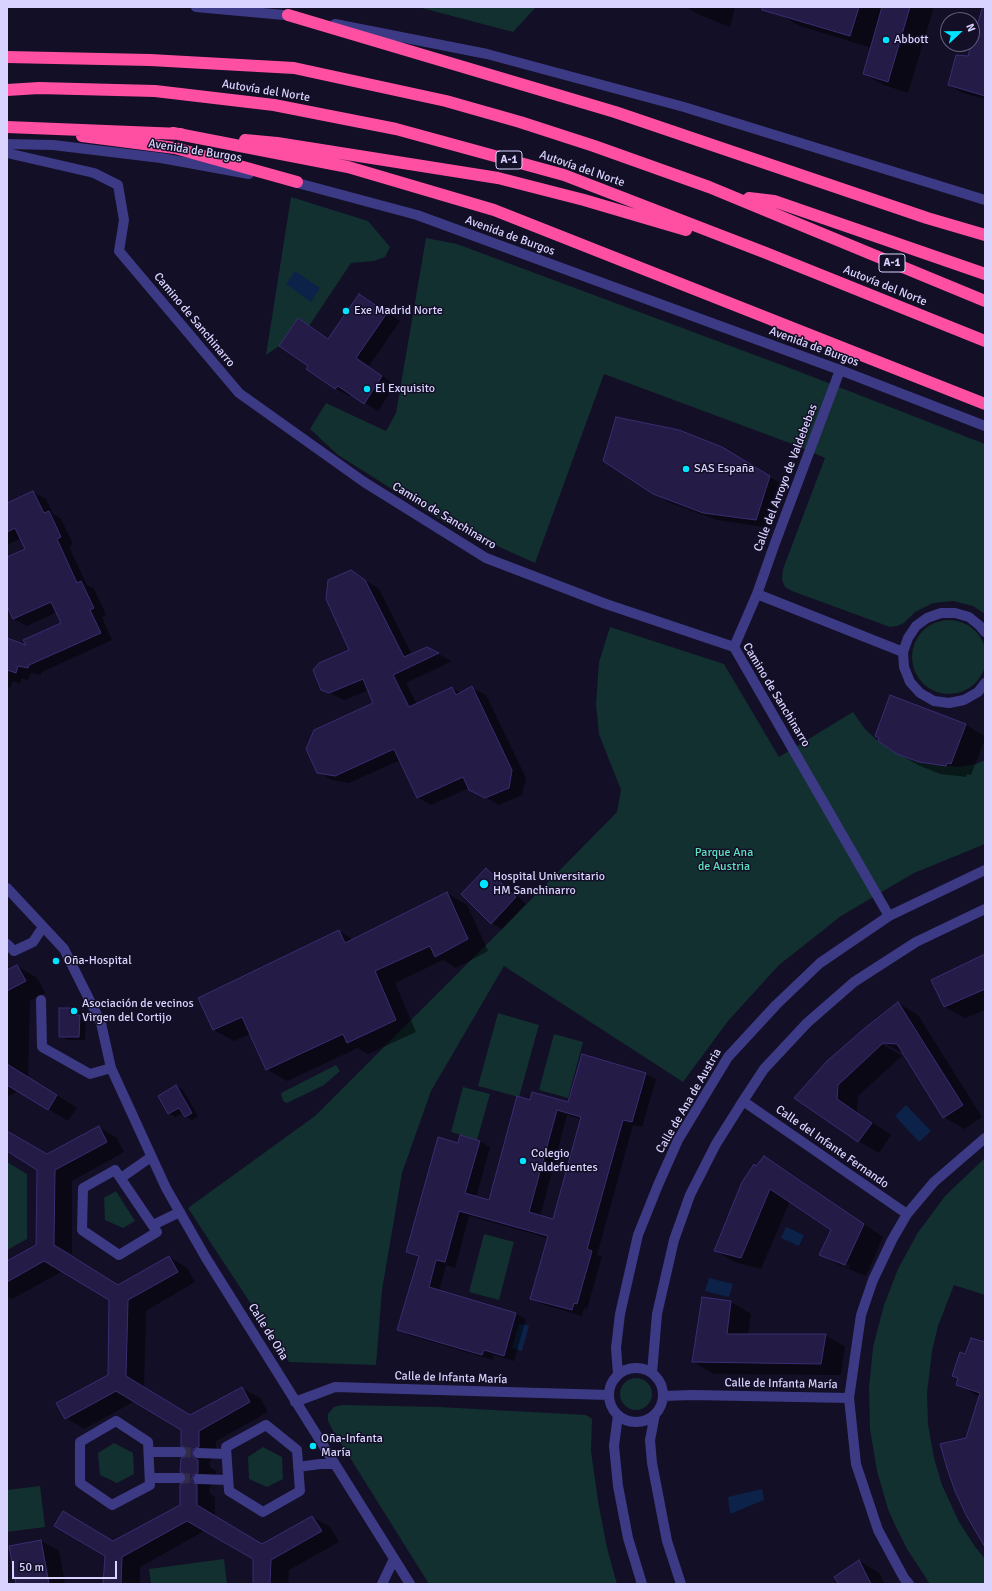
<!DOCTYPE html>
<html>
<head>
<meta charset="utf-8">
<style>
  body { margin:0 }
  #map { position:relative; width:992px; height:1591px; overflow:hidden; background:#130f26; font-family:Signika,sans-serif }
  canvas { display:block }
  .frame { position:absolute; inset:0; border:8px solid #d9d4ff; pointer-events:none }
  .north { position:absolute; left:940px; top:12px; width:40px; height:40px; box-sizing:border-box; background:#130f26; border:1px solid #625e7d; border-radius:50%; rotate:68deg; font-size:11px; font-weight:700; line-height:16px; text-align:center; color:#d9d4ff }
  .north::after { content:''; display:block; margin:auto; width:14px; height:18px; background:#00e5ff; clip-path:polygon(50% 0,100% 100%,50% 72%,0 100%) }
  .scale { position:absolute; left:12px; top:1561px; width:105px; height:18px; box-sizing:border-box; border:2px solid #d9d4ff; border-top:0; padding-left:5px; font-size:12px; line-height:14px; white-space:nowrap; color:#d9d4ff; -webkit-text-stroke:3px #130f26; paint-order:stroke }
</style>
</head>
<body>
<div id="map">
<canvas width="992" height="1591"></canvas>
<div class="frame"></div>
<div class="north">N</div>
<div class="scale">50 m</div>
</div>
<script>
const ctx = document.querySelector('canvas').getContext('2d');
ctx.lineJoin = 'round';
function fillPath(path, color) { ctx.fillStyle = color; ctx.fill(path, 'evenodd'); }
const shape = rows => new Path2D(rows.map(r => 'M' + r).join(''));
function stroke(path, color, width, dash) { ctx.strokeStyle = color; ctx.lineWidth = width; ctx.lineCap = dash ? 'butt' : 'round'; ctx.setLineDash(dash || []); ctx.stroke(path); }
function write(font, color, halo, rows, align = 'center') {
  ctx.font = font + ' Signika,sans-serif'; ctx.lineWidth = 3; ctx.setLineDash([]); ctx.textBaseline = 'middle'; ctx.strokeStyle = halo; ctx.fillStyle = color; for (const [text, x, y, turn = 0] of rows) {
    ctx.save(); ctx.translate(x, y); ctx.rotate((+turn || 0) * Math.PI / 180); ctx.textAlign = isNaN(turn) ? turn : align; if (halo) ctx.strokeText(text, 0, 0); ctx.fillText(text, 0, 0); ctx.restore();
  }
}
fillPath(shape([
  [418,7,536,7,513,32],
  [291,197,368,221,390,247,385,257,374,261,351,263,309,326,298,318,279,346,266,355],
  [426,238,457,244,795,370,985,444,985,614,973,606,953,601,933,603,915,612,904,623,897,626,890,627,792,591,785,587,782,580,783,569,825,458,795,445,604,374,535,563,444,522,338,455,310,429,326,403,386,431,396,413],
  '912 657a37 37 0 1 1 74 0a37 37 0 1 1-74 0Z',
  [610,627,724,664,779,757,853,712,865,729,878,741,897,754,919,762,957,767,976,764,985,760,985,844,914,873,841,916,779,965,728,1021,683,1082,504,966,431,1091,402,1173,382,1290,376,1365,289,1362,188,1208,315,1116,503,928,617,812,621,790,599,734,596,704,599,662],
  [498,1013,539,1025,519,1097,478,1086],
  [554,1034,583,1042,568,1098,539,1090],
  [336,1065,340,1071,324,1085,287,1103,283,1101,281,1094,283,1092],
  [463,1087,490,1094,477,1140,451,1132],
  [985,1158,985,1295,954,1285,938,1326,932,1351,927,1393,928,1424,934,1458,942,1485,959,1522,976,1548,985,1559,985,1584,930,1584,907,1549,895,1525,888,1509,877,1471,870,1429,869,1388,873,1347,884,1305,898,1269,917,1234,945,1196],
  [7,1162,27,1174,27,1239,7,1250],
  [116,1191,135,1221,123,1228,105,1220,104,1198],
  [484,1234,514,1242,499,1300,469,1292],
  '620 1394a16 16 0 1 1 32 0a16 16 0 1 1-32 0Z',
  [342,1405,439,1407,586,1415,592,1419,591,1451,598,1501,607,1548,617,1584,429,1584,332,1429,328,1421,328,1414,334,1407],
  [114,1443,133,1453,134,1474,117,1483,100,1475,98,1453],
  [263,1447,282,1457,283,1479,267,1487,249,1479,248,1457],
  [40,1486,45,1527,7,1532,7,1490],
  [224,1559,227,1584,151,1584,149,1569]
]), '#12302f');
fillPath(shape([
  [295,271,320,288,311,302,286,284],
  [906,1105,931,1131,919,1142,895,1116],
  [786,1227,804,1235,799,1246,781,1238],
  [709,1278,733,1284,729,1297,705,1291],
  [519,1323,529,1326,522,1351,512,1348],
  [762,1489,764,1500,730,1514,728,1497]
]), '#0c2248');
fillPath(shape([
  [686,7,735,7,730,27,700,15],
  [781,7,934,7,908,93,884,85,864,74,872,48,800,26,779,14],
  [984,7,985,7,985,99,963,93,949,85,969,57],
  [360,295,400,321,369,366,395,385,378,411,351,394,349,396,336,389,307,369,309,366,298,319,329,339],
  [736,456,783,485,770,528,717,520,668,502,654,493],
  [33,492,46,499,53,514,61,519,73,544,69,547,87,585,94,589,106,615,102,617,112,640,42,672,41,675,31,673,28,680,22,678,20,684,13,681,10,688,7,687,7,639,28,647,62,623,57,612,27,626,14,619,7,606,7,558,26,549,21,538,7,545,7,504],
  [351,571,379,589,412,655,427,648,452,661,406,683,417,704,452,688,461,693,472,688,486,695,526,778,522,795,499,805,469,788,431,805,417,797,400,760,349,783,332,780,318,772,375,703,369,690,344,700,322,689,350,650],
  [891,696,966,725,985,736,985,739,971,775,967,774,966,777,940,774,918,765,897,753],
  [486,870,496,876,526,904,502,929,492,923],
  [447,893,467,905,488,951,456,968,443,960,395,983,416,1032,368,1054,358,1048,287,1081,266,1069,250,1034,234,1041,214,1030,199,999,339,931,354,940],
  [985,956,985,1010,965,1018,945,1007,932,981],
  [17,966,37,978,45,993,30,1001,28,1077,77,1108,68,1121,18,1091,7,1097,7,971],
  [898,1003,918,1015,982,1117,964,1129,944,1117,904,1054,879,1040,878,1042,902,1056,858,1096,857,1112,891,1135,879,1153,858,1141,796,1098],
  [60,1009,76,1009,83,1013,83,1018,86,1020,85,1040,67,1040,60,1036],
  [645,1074,656,1079,642,1127,633,1125,597,1255,602,1257,587,1309,584,1308,582,1316,542,1304,531,1298,548,1238,469,1216,455,1268,446,1265,439,1291,516,1314,526,1319,514,1361,494,1355,493,1360,409,1335,399,1330,420,1258,407,1251,459,1144,480,1141,490,1147,476,1197,490,1201,530,1101,569,1104],
  [567,1115,581,1119,553,1221,540,1217],
  [176,1086,183,1090,198,1116,192,1120,185,1116,183,1113,175,1117,169,1113],
  [99,1127,117,1138,124,1152,72,1181,72,1254,53,1244,53,1246,122,1288,169,1257,187,1268,195,1282,146,1311,144,1388,190,1415,242,1388,260,1398,268,1412,216,1441,216,1457,211,1459,209,1464,211,1468,216,1471,216,1483,211,1485,209,1490,210,1494,215,1497,215,1516,263,1545,312,1517,330,1527,339,1542,289,1570,288,1584,253,1584,254,1558,206,1530,140,1567,140,1584,105,1584,114,1542,181,1505,184,1484,188,1479,185,1458,189,1453,182,1430,135,1401,84,1429,66,1418,109,1376,110,1300,63,1271,12,1299,7,1296,7,1263,36,1246,38,1169,7,1150,7,1132,47,1155],
  [764,1157,785,1169,883,1237,866,1276,841,1266,821,1255,832,1230,790,1201,761,1269,735,1262,715,1251,757,1167],
  [841,1263,850,1266,849,1268,841,1265],
  [731,1302,751,1314,748,1335,825,1335,845,1347,841,1375,714,1374,693,1362],
  [985,1344,985,1543,967,1439,980,1397,957,1384,958,1379,953,1375,966,1356],
  [41,1541,59,1551,65,1584,17,1584],
  [859,1561,879,1573,885,1584,840,1584]
]), '#0007');
const building = shape([
  [762,7,859,7,850,36,762,10,762,7],
  [882,7,910,7,888,82,863,74,882,7],
  [982,9,985,9,985,96,948,85,956,55,968,56,982,9],
  [359,294,387,313,356,358,382,376,364,404,338,386,335,389,306,369,308,366,279,346,298,318,328,339,359,294],
  [616,417,679,430,722,447,770,476,756,520,703,513,653,494,603,461,616,417],
  [33,491,44,513,49,511,61,537,57,539,77,583,81,581,94,608,90,610,101,633,29,665,28,668,18,666,16,673,7,670,7,638,26,645,23,640,61,623,51,602,13,619,7,606,7,557,25,549,15,528,7,532,7,503,33,491],
  [351,570,365,580,404,657,427,647,439,653,393,675,409,707,452,687,456,695,472,686,512,770,509,788,485,798,469,790,463,777,417,798,394,749,335,776,317,773,306,749,314,730,373,703,363,679,329,693,321,690,313,670,319,663,349,650,326,599,328,580,351,570],
  [890,695,966,724,951,764,947,763,946,766,919,762,897,754,878,741,879,738,875,736,890,695],
  [486,868,516,897,491,924,461,894,486,868],
  [447,892,468,939,435,957,430,946,375,971,396,1020,347,1043,343,1034,266,1070,242,1017,213,1030,198,998,339,930,345,943,447,892],
  [985,954,985,989,944,1007,931,980,985,954],
  [17,965,26,981,7,991,7,970,17,965],
  [898,1002,963,1105,943,1118,897,1044,883,1043,838,1085,837,1099,872,1123,858,1142,794,1098,827,1061,865,1028,898,1002],
  [59,1008,76,1008,76,1015,80,1015,79,1037,59,1037,59,1008],
  [582,1054,646,1073,632,1122,623,1120,587,1249,592,1251,577,1304,574,1303,572,1310,530,1299,548,1236,459,1211,445,1262,436,1260,429,1287,516,1313,504,1356,484,1350,482,1355,397,1330,419,1256,406,1252,438,1137,458,1143,460,1135,480,1141,465,1193,489,1200,517,1096,530,1100,532,1092,568,1102,582,1054],
  [557,1110,581,1117,553,1219,529,1212,557,1110],
  [7,1064,57,1095,48,1110,7,1085,7,1064],
  [176,1085,192,1113,185,1117,179,1108,168,1114,158,1096,176,1085],
  [99,1126,107,1142,55,1170,54,1245,118,1285,169,1256,178,1272,128,1300,126,1376,190,1415,242,1387,250,1402,199,1431,199,1447,193,1449,192,1453,194,1458,198,1460,198,1473,193,1475,192,1479,192,1482,197,1485,197,1505,262,1544,312,1516,322,1531,271,1560,270,1584,253,1584,253,1559,187,1521,122,1557,121,1584,103,1584,105,1556,54,1526,63,1511,113,1541,180,1505,180,1484,184,1483,186,1478,185,1474,180,1472,181,1458,185,1457,187,1452,186,1448,181,1446,181,1430,116,1391,65,1419,56,1403,108,1375,109,1300,44,1261,7,1282,7,1261,36,1245,37,1170,7,1151,7,1131,47,1154,99,1126],
  [764,1156,864,1224,845,1265,819,1255,831,1230,770,1189,741,1258,714,1251,742,1182,754,1164,756,1166,764,1156],
  [702,1297,731,1301,727,1334,826,1334,821,1364,692,1362,702,1297],
  [971,1338,985,1342,985,1547,966,1515,955,1491,947,1468,940,1444,966,1438,980,1393,956,1385,958,1378,952,1376,960,1352,965,1354,971,1338],
  [41,1540,49,1584,16,1584,9,1546,41,1540],
  [859,1560,871,1584,839,1584,834,1577,859,1560]
]);
fillPath(building, '#241b47');
stroke(building, '#3b2d73', 1);
stroke(shape([
  [181,1452,198,1453],
  [180,1478,198,1479]
]), '#312d47', 10, [10, 5]);
stroke(shape([
  [196,7,295,16],
  [335,24,487,54,684,107,985,200],
  [7,144,53,145,161,158,249,174],
  [7,153,94,173,118,185,124,220,119,251,239,393,364,482,486,558,606,604,734,647,889,916],
  [290,181,417,215,840,370,985,426],
  [757,594,903,652],
  [985,632,980,626,969,617,955,613,941,613,927,618,916,626,908,638,903,652,904,667,910,682,920,693,934,701,949,703,964,700,978,692,985,683],
  [734,647,757,594,775,543,840,370],
  [7,888,64,949,101,1023,111,1068,166,1188,206,1258,410,1584],
  [7,944,14,951,33,942,43,927],
  [41,1000,42,1047,90,1074,111,1068],
  [743,1101,907,1214],
  [115,1170,157,1232,119,1255,82,1230,83,1188,115,1170],
  [121,1178,151,1157],
  [153,1225,180,1212],
  '609 1395a27 27 0 1 1 54 0a27 27 0 1 1-54 0Z',
  [652,1373,657,1314,674,1240,690,1195,716,1144,743,1101,764,1069,807,1023,854,982,916,942,985,909],
  [618,1374,616,1348,620,1314,638,1235,658,1185,678,1140,728,1057,776,1005,820,963,889,916,985,870],
  [663,1396,693,1395,849,1398],
  [295,1402,335,1387,609,1395],
  [655,1414,650,1440,652,1463,667,1541,681,1584],
  [618,1415,614,1446,618,1486,628,1538,642,1584],
  [116,1421,148,1442,150,1485,112,1505,80,1483,80,1442,116,1421],
  [266,1425,297,1450,300,1491,263,1512,229,1491,226,1447,266,1425],
  [149,1452,181,1452],
  [198,1453,226,1454],
  [298,1467,320,1464,334,1464],
  [150,1478,180,1478],
  [198,1479,228,1480],
  [382,1584,394,1559],
  [909,1584,904,1578,878,1530,856,1464,849,1398,861,1315,873,1280,892,1240,907,1214,934,1182,985,1138]
]), '#3d3a85', 10);
stroke(shape([
  [288,15,615,112,927,218,985,235],
  [7,57,150,60,294,68,446,101,520,122,594,146,709,187,985,301],
  [7,90,39,88,155,91,274,105,396,129,564,175,766,253,985,341],
  [7,127,181,134],
  [173,133,348,167,494,210,985,404],
  [82,136,175,148,297,182],
  [245,140,277,143,498,178,584,200,686,230],
  [749,198,774,201,985,274]
]), '#ff4fa3', 12);
for (const [x, y, r, color] of [
  [886,40,4,"#00e5ff"],
  [346,311,4,"#00e5ff"],
  [367,389,4,"#00e5ff"],
  [686,469,4,"#00e5ff"],
  [484,884,5,"#00e5ff"],
  [56,961,4,"#00e5ff"],
  [74,1011,4,"#00e5ff"],
  [523,1161,4,"#00e5ff"],
  [313,1446,4,"#00e5ff"]
]) { const dot = new Path2D(); dot.arc(x, y, r, 0, 2 * Math.PI); ctx.fillStyle = color; ctx.fill(dot); stroke(dot, '#130f26', 1.5); }
for (const [x, y, w] of [
  [509,160,26],
  [892,263,26]
]) { const box = new Path2D(); box.roundRect(x - w / 2, y - 9, w, 18, 3); ctx.fillStyle = '#130f26'; ctx.fill(box); stroke(box, '#d9d4ff', 1); }
write('bold 11px', '#d9d4ff', null, [
  ["A-1",509,160],
  ["A-1",892,263]
]);
write('12px', '#d9d4ff', '#130f26', [
  ["Abbott",894,40],
  ["Exe Madrid Norte",354,311],
  ["El Exquisito",375,389],
  ["SAS España",694,469],
  ["Hospital Universitario",493,877],
  ["HM Sanchinarro",493,891],
  ["Oña-Hospital",64,961],
  ["Asociación de vecinos",82,1004],
  ["Virgen del Cortijo",82,1018],
  ["Colegio",531,1154],
  ["Valdefuentes",531,1168],
  ["Oña-Infanta",321,1439],
  ["María",321,1453]
], 'left');
write('12px', '#d9d4ff', '#130f26', [
  ["Autovía del Norte",266,91,9],
  ["Avenida de Burgos",195,151,9],
  ["Autovía del Norte",582,169,19],
  ["Avenida de Burgos",510,236,20],
  ["Autovía del Norte",885,286,22],
  ["Camino de Sanchinarro",194,320,50],
  ["Avenida de Burgos",814,347,20],
  ["Calle del Arroyo de Valdebebas",786,478,-69],
  ["Camino de Sanchinarro",444,516,31],
  ["Camino de Sanchinarro",776,695,59],
  ["Calle de Ana de Austria",689,1101,-60],
  ["Calle del Infante Fernando",832,1147,35],
  ["Calle de Oña",268,1332,58],
  ["Calle de Infanta María",451,1378,2],
  ["Calle de Infanta María",781,1384,1]
]);
write('12px', '#5fe0c0', '#130f26', [
  ["Parque Ana",724,853],
  ["de Austria",724,867]
]);
</script>
</body>
</html>
